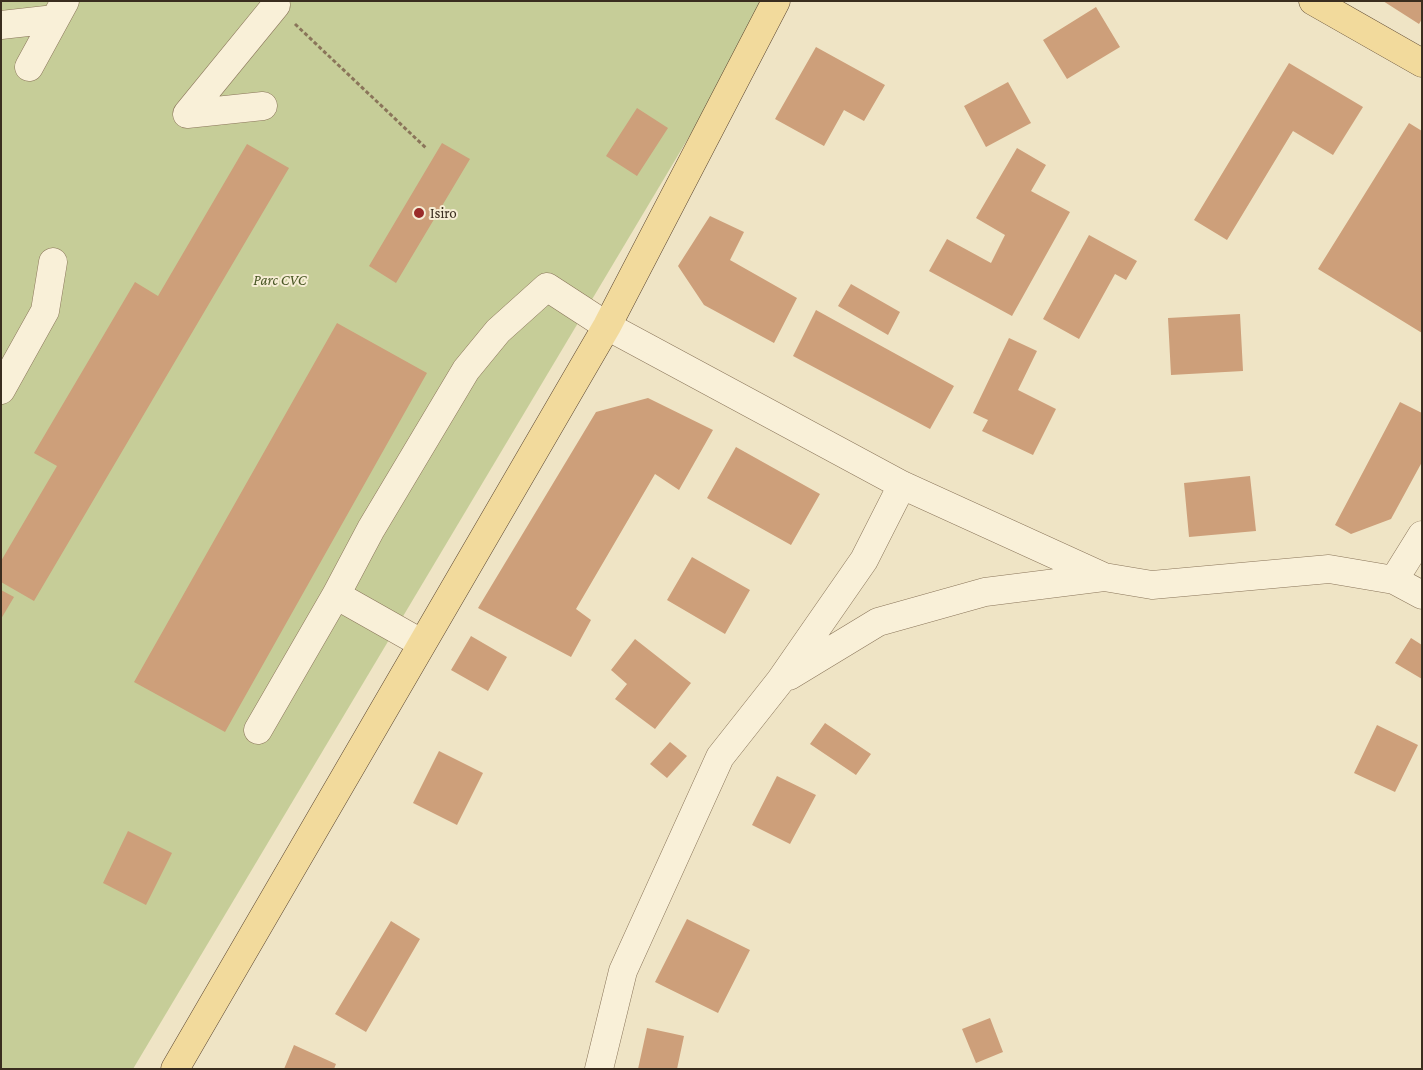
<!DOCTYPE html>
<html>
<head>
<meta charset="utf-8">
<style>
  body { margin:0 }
  #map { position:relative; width:1423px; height:1070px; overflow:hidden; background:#efe4c5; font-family:"Crimson Pro",serif }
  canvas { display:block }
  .frame { position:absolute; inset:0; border:2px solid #3a2d1f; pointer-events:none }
</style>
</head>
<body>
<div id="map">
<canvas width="1423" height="1070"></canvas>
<div class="frame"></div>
</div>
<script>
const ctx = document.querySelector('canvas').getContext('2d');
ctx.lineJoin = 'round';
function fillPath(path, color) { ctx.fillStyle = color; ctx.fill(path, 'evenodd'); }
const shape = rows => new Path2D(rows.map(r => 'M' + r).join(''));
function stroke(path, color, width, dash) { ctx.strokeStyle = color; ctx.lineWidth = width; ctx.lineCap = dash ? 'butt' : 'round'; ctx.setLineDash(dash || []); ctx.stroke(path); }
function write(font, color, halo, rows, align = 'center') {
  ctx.font = font + ' "Crimson Pro",serif'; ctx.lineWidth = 4; ctx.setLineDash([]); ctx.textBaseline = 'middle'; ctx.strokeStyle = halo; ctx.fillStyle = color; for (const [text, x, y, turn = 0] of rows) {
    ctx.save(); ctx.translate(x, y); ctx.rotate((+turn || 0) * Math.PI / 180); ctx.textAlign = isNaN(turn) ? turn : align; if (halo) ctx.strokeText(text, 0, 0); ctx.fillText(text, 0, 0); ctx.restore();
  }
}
fillPath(shape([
  [1,1,770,1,133,1069,1,1069]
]), '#c6cd98');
fillPath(shape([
  [1383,1,1422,1,1422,19,1419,24],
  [1096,7,1120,47,1067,79,1043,40],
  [816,47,885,85,864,121,844,110,824,146,775,119],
  [1289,63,1363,107,1333,155,1293,131,1227,240,1194,220],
  [1008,82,1031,123,986,147,964,106],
  [637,108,668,128,637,176,606,156],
  [1409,123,1422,131,1422,333,1318,269],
  [442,143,470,159,396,283,369,266],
  [247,144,289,168,34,601,1,582,1,561,57,466,34,453,135,282,158,296],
  [1017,148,1046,165,1031,191,1070,212,1012,316,929,271,947,239,991,263,1005,235,976,218],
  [710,216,744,232,730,260,797,298,774,343,704,305,678,266],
  [1089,235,1137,261,1126,280,1115,274,1079,339,1043,319],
  [851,284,900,312,888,335,838,306],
  [816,310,954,386,930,429,793,356],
  [1240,314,1243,371,1171,375,1168,318],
  [337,323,427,373,225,732,134,682],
  [1009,338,1037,351,1018,390,1056,409,1033,455,982,431,988,420,973,413],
  [648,398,713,430,679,490,655,474,576,609,591,620,571,657,478,608,596,412],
  [1400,402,1422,413,1422,462,1391,519,1351,534,1335,525],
  [736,447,820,494,791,545,707,498],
  [1250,476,1256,531,1189,537,1184,483],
  [692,557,750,590,725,634,667,600],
  [1,590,14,597,1,619],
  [471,636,507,657,488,691,451,670],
  [1411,638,1422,645,1422,679,1395,663],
  [635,639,691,683,655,729,615,699,627,684,611,670],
  [825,723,871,754,856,775,810,744],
  [1377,725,1418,745,1395,792,1354,773],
  [670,742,687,756,667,778,650,764],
  [439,751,483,773,457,825,413,803],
  [777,776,816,795,790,844,752,825],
  [128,831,172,853,146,905,103,883],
  [687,919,750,950,718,1013,655,982],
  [391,921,420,939,366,1032,335,1014],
  [990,1018,1003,1052,976,1063,962,1029],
  [647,1028,684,1036,677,1069,638,1069],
  [294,1045,336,1064,334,1069,284,1069]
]), '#cd9f7a');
const minor = shape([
  [1,25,55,19],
  [29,67,65,1],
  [263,106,187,114,276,5],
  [1,390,45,311,53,262],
  [1394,580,1422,535],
  [336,595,421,643],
  [789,676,878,622,985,592,1104,577],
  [258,730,336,595,371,529,466,370,498,331,547,287,607,326,902,485,1104,577,1152,585,1329,569,1394,580,1422,595],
  [599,1069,623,971,720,757,780,681,864,560,902,485]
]);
const major = shape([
  [1313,1,1422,63],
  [175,1069,607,326,776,1]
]);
stroke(minor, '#8a755a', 29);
stroke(major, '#58432f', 29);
stroke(shape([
  [295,24,427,149]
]), '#8a755a', 3, [4, 2.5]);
stroke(minor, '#f9f0d8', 28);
stroke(major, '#f2da9c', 28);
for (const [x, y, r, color] of [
  [419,213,6,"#9a2c2a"]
]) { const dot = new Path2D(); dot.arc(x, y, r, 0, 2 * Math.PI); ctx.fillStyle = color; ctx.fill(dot); stroke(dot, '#f6edd4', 2); }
write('15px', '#3a2d1f', '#f6edd4', [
  ["Isiro",430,213]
], 'left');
write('italic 15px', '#495725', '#f6edd4', [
  ["Parc CVC",280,280]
]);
</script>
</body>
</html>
